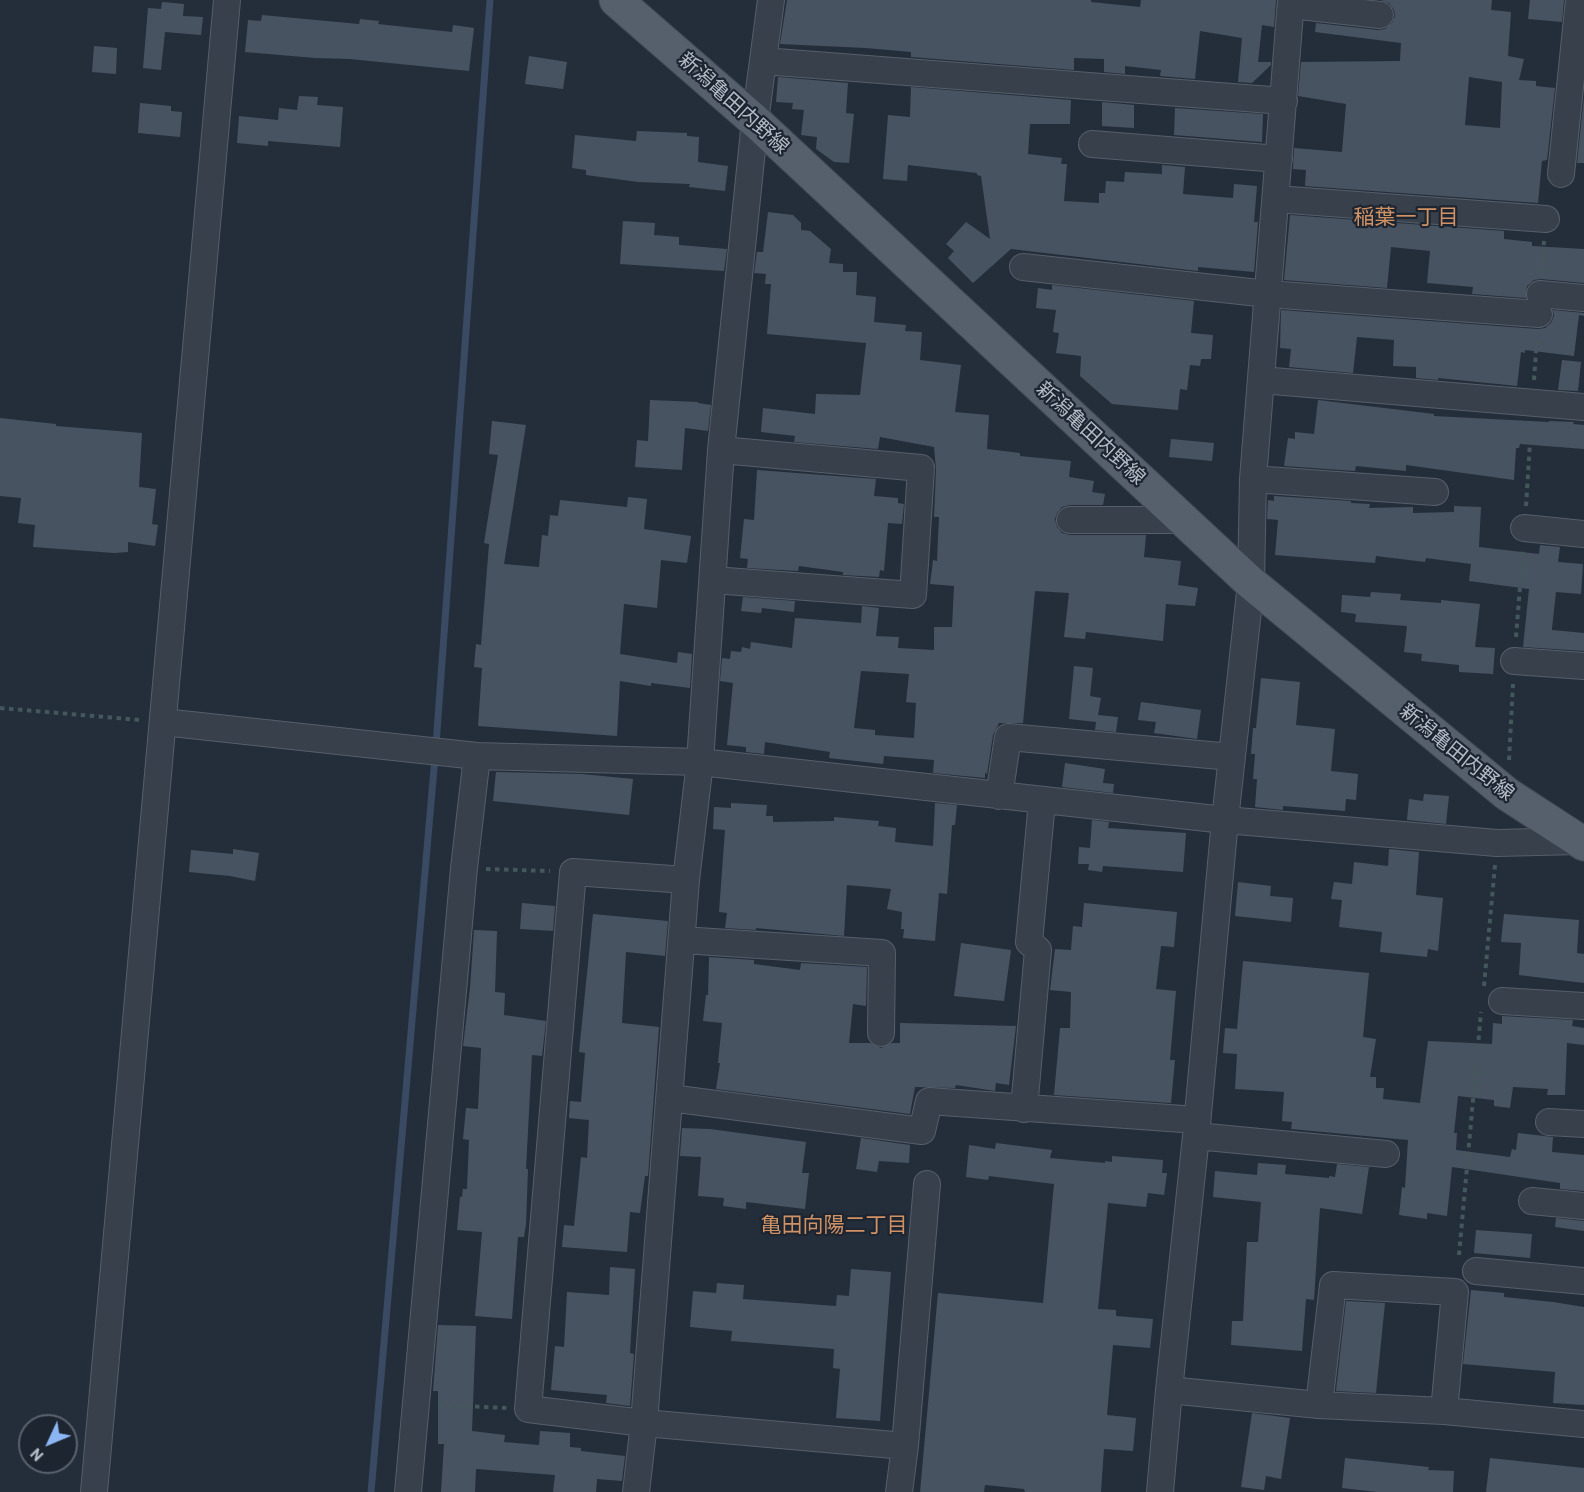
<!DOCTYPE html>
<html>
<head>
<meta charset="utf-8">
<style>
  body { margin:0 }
  #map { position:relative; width:1584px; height:1492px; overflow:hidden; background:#242e3b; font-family:Barlow,sans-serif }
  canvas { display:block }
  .north { position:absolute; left:18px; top:1414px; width:60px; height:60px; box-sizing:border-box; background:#1d2531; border:2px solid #59616d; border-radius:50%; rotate:226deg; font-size:16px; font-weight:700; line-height:24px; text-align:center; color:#b3bbc7 }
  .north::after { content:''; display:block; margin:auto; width:21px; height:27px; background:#8cb5f4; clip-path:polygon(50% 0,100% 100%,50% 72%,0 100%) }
</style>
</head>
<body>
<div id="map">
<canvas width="1584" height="1492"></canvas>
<div class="north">N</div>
</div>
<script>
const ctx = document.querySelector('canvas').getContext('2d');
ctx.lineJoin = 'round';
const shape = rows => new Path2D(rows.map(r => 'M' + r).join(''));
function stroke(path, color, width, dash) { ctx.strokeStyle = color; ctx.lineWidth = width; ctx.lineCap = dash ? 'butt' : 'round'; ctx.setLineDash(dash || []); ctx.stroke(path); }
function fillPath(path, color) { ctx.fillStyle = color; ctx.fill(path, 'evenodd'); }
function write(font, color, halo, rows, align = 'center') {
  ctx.font = font + ' Barlow,"Noto Sans JP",sans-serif'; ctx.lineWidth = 4.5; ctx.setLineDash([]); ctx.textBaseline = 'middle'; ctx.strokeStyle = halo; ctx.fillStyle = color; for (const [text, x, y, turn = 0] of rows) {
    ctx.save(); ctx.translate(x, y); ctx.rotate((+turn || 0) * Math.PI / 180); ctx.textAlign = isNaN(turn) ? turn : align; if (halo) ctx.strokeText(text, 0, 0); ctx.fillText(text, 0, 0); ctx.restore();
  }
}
stroke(shape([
  [436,745,490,0],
  [371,1492,435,757]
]), '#394a62', 7);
fillPath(shape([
  [787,0,1091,0,1091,2,1140,7,1141,0,1276,0,1274,27,1262,25,1258,62,1271,62,1271,65,1252,83,1238,82,1242,38,1200,31,1195,79,1160,76,1161,70,1125,66,1125,74,1104,72,1104,59,1074,58,1074,70,911,57,911,52,866,48,780,44],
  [1381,0,1492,0,1491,10,1511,12,1508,56,1524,59,1519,80,1536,81,1536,86,1555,88,1547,160,1542,161,1538,203,1305,186,1306,170,1293,169,1294,148,1342,152,1346,104,1298,96,1301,62,1400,61,1401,43,1315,32,1316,23,1378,30,1385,29,1392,23,1395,16,1394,10,1389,3],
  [1469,77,1502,82,1500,128,1465,125],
  [1530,0,1564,0,1562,22,1528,19],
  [162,2,184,4,183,16,203,17,201,35,165,32,161,70,143,68,148,8,161,9],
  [262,15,359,24,360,19,379,21,378,24,452,32,453,25,474,28,469,71,350,59,315,58,245,52,248,20,261,21],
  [94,46,117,48,116,74,92,72],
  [529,56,567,62,563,89,525,84],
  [778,77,848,83,846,113,854,114,849,163,834,162,816,149,817,137,801,135,804,110,792,109,793,103,776,102],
  [911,87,1071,100,1070,124,1030,124,1028,154,1062,158,1061,164,1067,164,1064,201,1099,203,1099,193,1105,193,1106,181,1124,182,1125,172,1162,174,1162,165,1185,167,1183,194,1233,198,1234,184,1257,186,1254,222,1258,222,1254,272,1198,267,1198,271,1011,249,973,283,948,258,954,251,946,244,966,222,990,239,981,176,977,175,977,173,908,165,907,181,883,179,888,115,910,117],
  [299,96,318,97,317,105,343,107,340,147,268,141,268,146,237,143,239,116,278,120,279,108,297,110],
  [1584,97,1584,163,1577,163],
  [1102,102,1134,105,1134,128,1102,126],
  [140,103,171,106,171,111,182,112,180,137,138,133],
  [1175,108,1263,114,1262,142,1174,135],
  [637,131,687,133,687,136,699,137,698,162,728,166,725,191,689,187,690,184,638,182,586,175,586,170,572,168,575,135,636,141],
  [768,212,793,215,801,223,801,230,810,231,831,249,829,263,843,264,843,272,857,272,856,295,876,297,874,322,906,325,905,331,922,332,920,360,961,365,955,412,989,415,987,449,1020,453,1020,456,1071,461,1069,477,1094,481,1092,492,1105,494,1103,505,1070,505,1062,507,1057,513,1055,519,1057,527,1062,533,1070,535,1146,535,1144,557,1181,561,1178,585,1198,588,1195,606,1166,604,1163,641,1086,632,1085,639,1064,637,1069,593,1035,591,1023,723,999,723,993,735,987,774,985,773,985,778,933,773,934,760,884,756,883,764,829,758,830,752,765,742,764,754,746,752,746,747,727,745,733,683,720,681,722,658,730,659,731,651,741,652,742,647,750,649,751,642,792,648,795,618,861,623,862,606,879,608,876,636,899,637,898,648,934,650,934,627,952,627,954,586,930,584,933,560,937,561,939,517,934,517,936,469,934,447,880,437,878,449,794,442,795,436,761,432,763,408,815,414,816,394,860,395,866,343,767,334,771,284,765,284,766,274,754,273,757,252,763,252],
  [861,671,909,674,906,702,916,703,914,738,875,735,875,730,854,728],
  [1290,215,1504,231,1504,239,1532,242,1532,246,1584,249,1584,283,1541,279,1534,280,1527,286,1526,298,1472,294,1473,287,1427,283,1430,251,1391,247,1387,288,1284,280],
  [623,221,655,223,654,235,679,237,679,245,727,249,724,271,620,264],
  [1052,285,1194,301,1191,333,1213,335,1211,359,1201,359,1200,366,1190,365,1187,390,1180,389,1178,410,1112,404,1080,376,1081,356,1056,353,1059,333,1053,332,1056,310,1036,308,1038,288,1052,290],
  [1281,310,1538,329,1545,328,1551,323,1554,316,1553,310,1584,313,1584,316,1579,315,1574,356,1525,350,1525,353,1521,352,1517,386,1438,378,1438,380,1416,378,1416,367,1393,366,1394,340,1357,337,1353,373,1289,367,1291,349,1280,348],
  [1562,360,1581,362,1578,391,1558,390],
  [650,400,698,402,698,403,711,405,708,431,685,428,682,470,635,467,637,440,648,441],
  [1318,400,1434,414,1434,416,1549,422,1549,421,1574,422,1573,424,1584,425,1584,449,1520,444,1519,448,1516,448,1514,480,1406,465,1406,471,1356,466,1355,471,1284,466,1288,438,1295,439,1295,432,1314,434],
  [0,418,56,424,56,426,142,433,139,487,156,489,152,524,158,525,155,546,128,542,128,552,114,553,33,547,35,525,18,523,21,498,0,496],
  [492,421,526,425,504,564,539,567,542,535,548,536,550,515,558,516,560,500,627,507,628,497,647,499,644,529,691,536,687,563,661,560,657,608,624,604,620,654,677,663,678,652,692,654,690,688,651,683,651,686,620,681,617,736,478,726,482,668,474,667,476,644,481,645,489,544,484,543,498,455,489,454],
  [1171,439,1214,443,1212,461,1169,457],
  [757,470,876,479,874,496,898,498,898,503,904,504,902,524,888,523,884,571,880,570,879,577,843,575,843,572,799,566,798,571,747,568,748,559,740,558,744,519,754,520],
  [1274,496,1351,501,1351,503,1370,504,1369,508,1413,507,1413,513,1454,512,1454,506,1481,507,1479,547,1539,554,1540,545,1560,547,1558,562,1583,564,1581,594,1556,592,1552,628,1552,630,1584,633,1584,651,1523,647,1529,589,1469,581,1471,564,1426,558,1425,562,1376,556,1375,563,1275,555,1278,520,1267,519,1268,500,1274,501],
  [1371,592,1401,594,1400,600,1441,603,1441,600,1480,604,1475,647,1495,648,1493,674,1459,672,1459,665,1421,661,1422,654,1404,652,1407,626,1355,622,1356,614,1341,612,1342,595,1370,597],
  [743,597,795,601,794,612,762,608,761,613,741,611],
  [1074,666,1093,668,1090,696,1101,698,1098,715,1118,717,1116,732,1095,730,1096,722,1069,719],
  [1261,678,1300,682,1296,725,1335,729,1331,771,1358,774,1356,800,1346,799,1345,811,1283,806,1283,810,1255,807,1257,779,1253,779,1255,754,1251,754,1253,728,1256,728],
  [1141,702,1201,710,1197,739,1154,733,1156,722,1138,720],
  [1065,763,1105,769,1103,783,1114,784,1113,793,1062,787],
  [496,772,582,774,633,779,629,815,493,801],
  [1424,794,1449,796,1446,824,1407,820,1409,799,1423,801],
  [731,803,767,805,766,816,773,816,773,822,834,821,834,817,879,821,878,826,896,828,895,842,933,846,935,803,957,805,955,825,952,825,947,894,939,893,935,941,903,938,904,929,901,929,902,912,887,909,891,889,847,885,844,936,756,928,756,930,725,928,727,913,719,912,725,830,713,829,714,807,731,808],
  [1092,820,1109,822,1108,828,1186,833,1183,872,1103,866,1102,872,1088,870,1089,864,1078,864,1079,847,1090,848],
  [233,849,259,853,255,881,230,876,189,872,191,850,233,854],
  [1389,849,1419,852,1416,895,1443,898,1438,951,1428,949,1427,957,1380,952,1382,932,1339,927,1342,900,1331,899,1334,882,1352,884,1354,862,1388,866],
  [1238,882,1271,886,1270,896,1293,898,1291,922,1235,916],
  [522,903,555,906,553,931,520,929],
  [1084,903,1177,912,1174,947,1161,946,1156,989,1176,991,1170,1060,1175,1060,1171,1103,1054,1095,1060,1028,1070,1028,1071,992,1050,990,1055,949,1071,950,1073,926,1082,927],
  [593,914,668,921,665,956,626,952,622,1023,659,1027,648,1176,645,1176,640,1213,630,1212,627,1252,562,1247,564,1225,574,1226,581,1157,587,1158,589,1120,569,1118,570,1101,581,1102,585,1053,579,1052],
  [1504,914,1579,920,1577,953,1584,954,1584,983,1519,975,1521,943,1501,942],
  [474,930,497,931,495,992,505,993,504,1015,546,1021,542,1056,532,1055,526,1169,528,1169,526,1224,524,1237,518,1237,512,1319,475,1316,482,1232,457,1230,460,1197,462,1197,463,1189,467,1189,469,1140,463,1139,466,1108,478,1109,481,1048,463,1046,470,988],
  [961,943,1011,950,1004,1001,954,996],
  [709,957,754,960,754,964,800,970,801,963,867,967,866,1006,853,1004,849,1043,870,1043,881,1048,892,1043,900,1043,900,1023,1016,1026,1009,1085,996,1083,995,1091,956,1085,955,1088,915,1087,910,1114,716,1089,720,1063,718,1063,722,1023,703,1021,706,995,708,995],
  [1243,961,1369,973,1363,1037,1376,1039,1370,1077,1376,1077,1376,1088,1384,1088,1383,1099,1420,1103,1428,1041,1492,1044,1493,1023,1502,1024,1502,1016,1573,1020,1572,1026,1584,1028,1584,1045,1567,1043,1565,1095,1547,1095,1548,1089,1513,1087,1510,1108,1494,1106,1494,1100,1458,1096,1454,1133,1457,1133,1456,1150,1510,1157,1512,1149,1516,1150,1518,1133,1553,1137,1552,1152,1584,1155,1584,1191,1560,1189,1560,1183,1452,1167,1447,1216,1427,1213,1427,1219,1399,1215,1402,1187,1405,1188,1408,1140,1291,1129,1292,1122,1282,1121,1284,1092,1235,1089,1237,1054,1223,1053,1225,1028,1237,1029],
  [682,1128,710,1129,806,1142,802,1173,809,1173,805,1209,746,1202,746,1209,723,1206,724,1198,698,1196,701,1157,680,1156],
  [861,1138,910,1145,909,1163,879,1161,877,1172,856,1169],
  [996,1143,1052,1150,1050,1158,1105,1163,1105,1161,1112,1162,1112,1156,1163,1160,1162,1173,1167,1173,1164,1195,1148,1193,1146,1207,1108,1203,1098,1309,1116,1310,1116,1316,1153,1319,1150,1348,1113,1345,1107,1415,1136,1418,1133,1451,1104,1449,1101,1492,1025,1492,1024,1489,985,1485,984,1492,920,1492,938,1293,1043,1303,1054,1184,989,1176,988,1180,966,1177,969,1145,995,1149],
  [1258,1163,1286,1165,1285,1174,1329,1178,1329,1176,1335,1177,1337,1164,1369,1167,1362,1214,1320,1208,1314,1300,1306,1299,1302,1351,1231,1345,1232,1321,1243,1321,1247,1242,1258,1242,1261,1202,1213,1197,1215,1171,1257,1175],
  [1556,1218,1584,1221,1584,1231,1555,1227],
  [1476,1230,1532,1234,1530,1258,1474,1253],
  [610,1267,635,1269,630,1353,634,1354,630,1406,606,1403,607,1395,551,1390,555,1346,564,1347,567,1292,609,1295],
  [851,1269,891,1272,880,1421,836,1418,840,1369,833,1368,834,1349,731,1341,732,1331,690,1327,693,1291,716,1293,717,1283,744,1285,743,1299,836,1306,837,1295,849,1296],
  [1471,1290,1504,1293,1504,1297,1553,1302,1584,1307,1584,1405,1553,1403,1555,1372,1463,1364],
  [1346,1301,1385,1303,1376,1393,1336,1391],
  [438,1325,476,1326,472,1431,505,1435,504,1442,539,1445,540,1431,570,1433,570,1447,581,1448,581,1451,625,1456,622,1481,597,1479,596,1492,553,1492,555,1475,476,1469,475,1492,441,1492,444,1444,438,1444,438,1391,433,1391],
  [1252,1413,1290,1418,1281,1479,1266,1476,1264,1490,1241,1487],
  [1345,1458,1429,1467,1428,1470,1454,1471,1453,1492,1377,1492,1342,1488],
  [1490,1458,1584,1468,1584,1492,1486,1492]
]), '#485362');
const minor = shape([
  [1291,5,1380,15],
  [763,61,1284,101],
  [1092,144,1279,159],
  [1561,174,1579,0],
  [1276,199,1546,219],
  [1023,267,1268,294,1539,314],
  [1540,294,1584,298],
  [1261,380,1584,407],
  [1253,479,1435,492],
  [1070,520,1184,520],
  [1524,528,1584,534],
  [713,580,913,595,921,468,721,450],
  [1514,661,1584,666],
  [163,722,477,756,700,762,1225,820,1497,843,1579,841],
  [999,796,1008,737,1232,757],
  [686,880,573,872,528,1409,644,1423,905,1446,899,1492],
  [682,940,882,953,881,1033],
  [1502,1001,1584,1006],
  [670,1098,922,1131,929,1101,1197,1120],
  [1024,1109,1038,950,1029,942,1042,801],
  [1549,1122,1584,1124],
  [1196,1136,1386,1154],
  [1532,1201,1584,1206],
  [1476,1271,1584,1281],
  [1169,1390,1319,1405,1444,1411,1584,1424],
  [1319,1405,1333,1285,1455,1292,1444,1411],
  [905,1446,927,1184],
  [94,1492,227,0],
  [408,1492,464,868,477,756],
  [636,1492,644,1423,686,880,700,762,721,450,755,121,771,0],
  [1160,1492,1169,1390,1196,1136,1225,820,1251,583,1253,479,1291,0]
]);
const major = shape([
  [616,0,755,121,1251,583,1507,794,1584,844]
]);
stroke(minor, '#565e6a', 28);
stroke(major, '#414955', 35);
stroke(shape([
  [1542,272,1544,241],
  [1534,380,1537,337],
  [1526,506,1531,426],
  [1516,637,1523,549],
  [0,708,140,720],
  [1509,760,1513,684],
  [486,869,550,871],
  [1484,986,1495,865],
  [1459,1255,1481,1012],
  [439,1405,507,1408]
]), '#44575a', 4, [4.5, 4.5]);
stroke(minor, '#38404c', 26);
stroke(major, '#565f6c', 33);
write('20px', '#b3bbc7', '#1d2531', [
  ["新潟亀田内野線",734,103,42],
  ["新潟亀田内野線",1091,433,43],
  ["新潟亀田内野線",1457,752,39]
]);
write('21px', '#d09265', '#1d2531', [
  ["稲葉一丁目",1406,217],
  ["亀田向陽二丁目",834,1225]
]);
</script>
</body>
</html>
